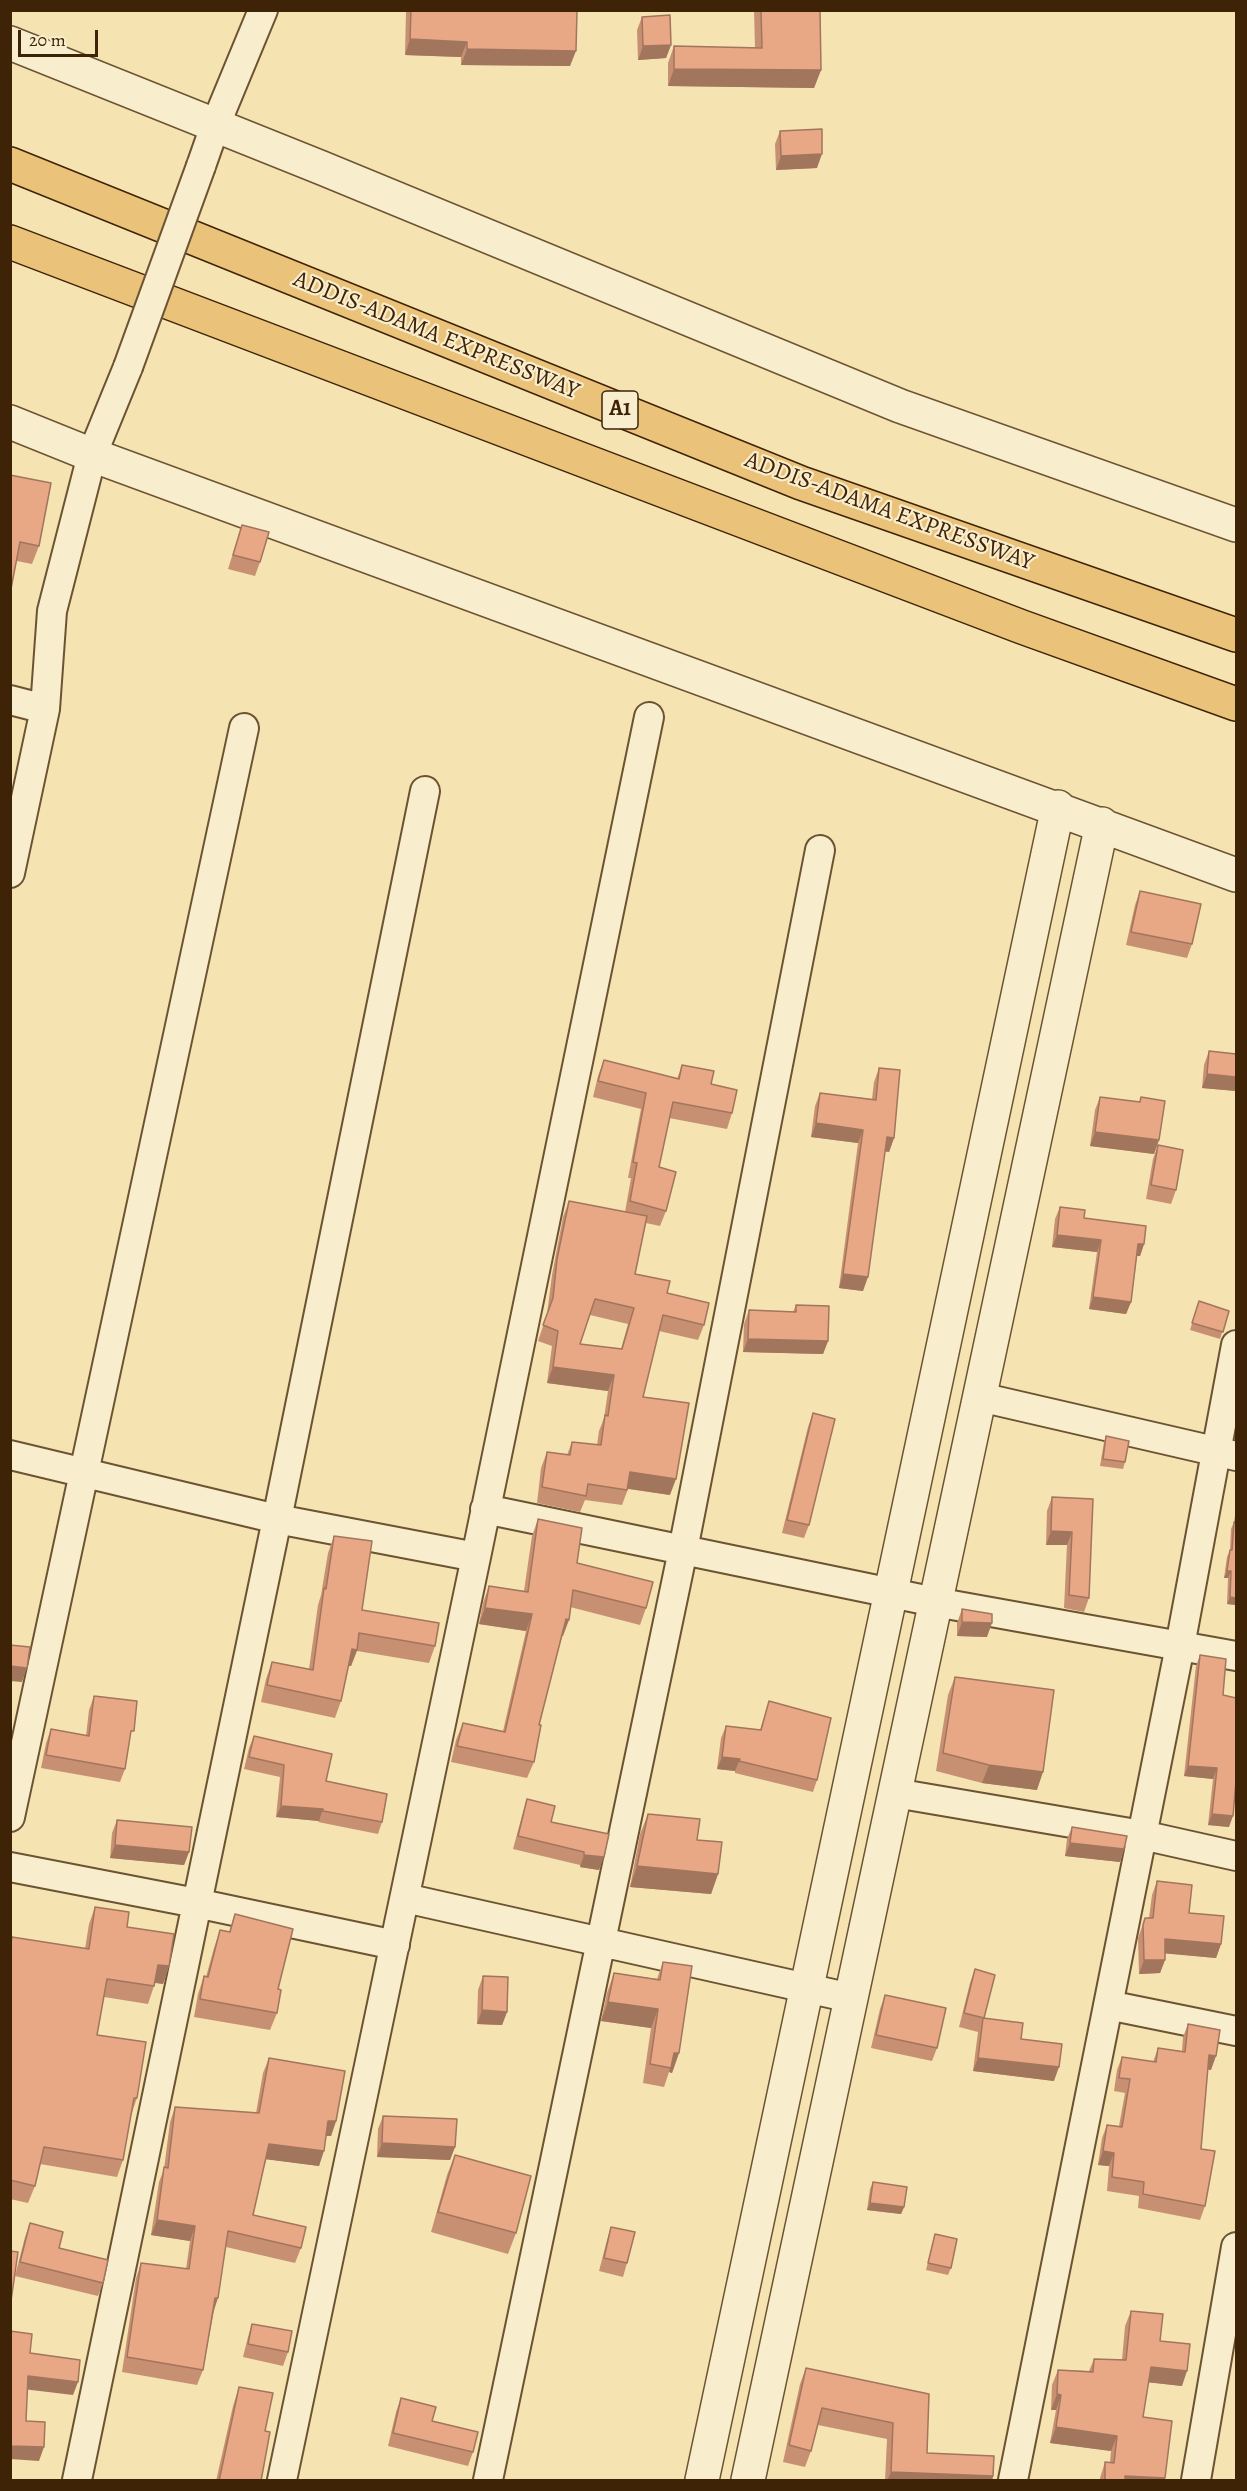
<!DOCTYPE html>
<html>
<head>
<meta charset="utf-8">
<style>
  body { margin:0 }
  #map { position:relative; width:1247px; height:2491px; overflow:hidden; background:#f5e3b2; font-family:Alegreya,serif }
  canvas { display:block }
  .frame { position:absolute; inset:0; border:12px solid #3e2307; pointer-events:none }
  .scale { position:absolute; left:18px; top:30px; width:80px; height:27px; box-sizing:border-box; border:3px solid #3e2307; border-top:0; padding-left:8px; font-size:18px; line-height:21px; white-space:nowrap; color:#3e2307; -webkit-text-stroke:4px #f8edcd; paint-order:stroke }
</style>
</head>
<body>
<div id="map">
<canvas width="1247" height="2491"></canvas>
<div class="frame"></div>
<div class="scale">20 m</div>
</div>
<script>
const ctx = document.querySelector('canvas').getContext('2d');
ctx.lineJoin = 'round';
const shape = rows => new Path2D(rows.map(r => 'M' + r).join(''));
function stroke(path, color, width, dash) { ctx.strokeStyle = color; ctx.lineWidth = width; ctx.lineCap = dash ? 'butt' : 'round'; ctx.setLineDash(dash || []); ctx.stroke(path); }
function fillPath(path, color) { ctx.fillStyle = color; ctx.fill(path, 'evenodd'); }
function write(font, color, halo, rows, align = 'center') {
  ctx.font = font + ' Alegreya,serif'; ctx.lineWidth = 4.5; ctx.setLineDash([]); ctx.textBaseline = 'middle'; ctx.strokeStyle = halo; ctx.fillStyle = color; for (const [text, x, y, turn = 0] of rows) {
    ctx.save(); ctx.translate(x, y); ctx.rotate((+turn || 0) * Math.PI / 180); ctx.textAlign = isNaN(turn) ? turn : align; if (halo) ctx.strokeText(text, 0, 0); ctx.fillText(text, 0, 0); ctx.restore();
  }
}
const minor = shape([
  [201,166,215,126,263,10],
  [10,700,45,709],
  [10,873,45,709,52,611,92,455,128,367],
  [980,1397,1236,1456],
  [10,1455,277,1519,476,1557],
  [485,1509,935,1602,1236,1656],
  [895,1793,1142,1835,1236,1856],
  [10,1817,244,728],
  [10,1867,196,1903,395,1945],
  [405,1898,851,1998],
  [1108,2005,1236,2031],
  [77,2480,277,1519,425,791],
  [282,2480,476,1557,649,717],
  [488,2480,683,1550,820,850],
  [1013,2480,1180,1646,1236,1345],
  [1196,2480,1236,2247]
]);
const tertiary = shape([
  [10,43,322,168,900,406,1236,525],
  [10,422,92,455,1236,875],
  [702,2480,1058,807],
  [748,2480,1102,824]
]);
const motorway = shape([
  [10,164,801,483,1236,635],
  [10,242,1022,627,1236,704]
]);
stroke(minor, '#6c5332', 32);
stroke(tertiary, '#6c5332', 36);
stroke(motorway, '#3e2307', 36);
stroke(minor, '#f8edcd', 28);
stroke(tertiary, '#f8edcd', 33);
stroke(motorway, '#eac279', 33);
const minorBridge = shape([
  [128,367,201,166]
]);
stroke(minorBridge, '#6c5332', 32, []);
stroke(minorBridge, '#f8edcd', 28);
fillPath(shape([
  [406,10,577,10,570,66,461,65,461,57,405,55],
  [754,10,820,10,821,70,814,88,668,86,668,63,674,46,755,48],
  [642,17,671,45,666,58,638,60,637,30],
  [780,131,817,168,776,170,775,144],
  [10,475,39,546,32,564,17,561],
  [242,525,260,562,255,576,228,569],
  [1140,891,1192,944,1187,958,1126,945,1135,905],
  [1209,1051,1236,1054,1236,1091,1202,1088,1204,1065],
  [604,1060,677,1079,682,1065,711,1084,732,1113,727,1129,669,1118,659,1167,666,1211,660,1226,646,1223,635,1274,667,1293,704,1325,698,1340,659,1331,643,1397,670,1495,628,1489,622,1505,585,1500,580,1512,537,1503,541,1468,547,1452,567,1455,572,1442,597,1445,599,1431,604,1418,608,1391,547,1383,552,1346,538,1341,547,1314,552,1275,563,1217,569,1201,625,1212,631,1178,628,1178,641,1109,593,1097,598,1076],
  [590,1315,628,1324,621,1349,580,1344],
  [879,1068,894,1138,889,1152,885,1151,863,1291,839,1288,858,1143,811,1137,815,1106,820,1093,872,1099,874,1082],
  [1100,1097,1139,1102,1141,1097,1159,1140,1154,1154,1090,1146,1095,1110],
  [1158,1145,1176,1190,1171,1204,1146,1199,1153,1159],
  [1060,1207,1144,1244,1140,1256,1137,1256,1131,1302,1126,1314,1089,1309,1097,1252,1052,1247,1055,1219],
  [1199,1301,1229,1311,1220,1339,1190,1330],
  [796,1305,828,1341,823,1354,743,1352,744,1324,749,1310,793,1312],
  [813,1413,809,1525,804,1538,782,1533,808,1427],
  [1106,1436,1125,1462,1123,1469,1100,1466,1104,1442],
  [1052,1497,1093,1499,1089,1598,1084,1612,1064,1608,1067,1545,1046,1545,1047,1511],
  [1236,1508,1236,1605,1227,1604,1228,1578,1224,1578,1227,1557,1230,1550,1231,1529,1234,1522],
  [538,1519,577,1563,646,1608,640,1625,570,1607,562,1636,539,1725,534,1762,527,1778,451,1762,456,1740,463,1723,503,1731,526,1631,479,1624,483,1603,489,1586,524,1591,532,1536],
  [334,1536,362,1610,435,1646,429,1663,357,1651,351,1666,348,1666,341,1701,335,1718,261,1702,266,1679,272,1662,309,1669,318,1605,321,1595,328,1553],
  [962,1609,987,1637,957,1636,957,1623],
  [1200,1655,1223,1695,1229,1827,1208,1825,1213,1779,1184,1776,1196,1666],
  [955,1677,1037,1790,982,1783,936,1771,948,1695],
  [94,1696,129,1744,125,1769,120,1782,41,1768,46,1743,51,1729,86,1736,89,1710],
  [769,1701,817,1780,813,1792,735,1773,735,1771,717,1769,721,1738,726,1726,760,1730],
  [254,1736,326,1781,382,1822,378,1834,318,1822,319,1821,276,1817,280,1777,244,1769,249,1748],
  [527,1799,551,1822,609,1834,599,1870,580,1867,580,1865,513,1849,523,1812],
  [648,1814,697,1840,718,1874,711,1894,630,1887,640,1834],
  [117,1820,189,1852,184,1865,110,1858,112,1833],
  [1072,1827,1124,1849,1120,1862,1065,1856,1067,1839],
  [1157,1881,1221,1944,1216,1958,1165,1953,1165,1960,1160,1973,1139,1974,1138,1938,1145,1918,1149,1918,1152,1895],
  [95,1907,127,1927,169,1966,163,1984,155,1983,148,2004,104,1997,97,2035,137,2098,131,2115,123,2160,117,2177,40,2164,35,2186,28,2203,10,2199,10,1950,85,1949,89,1924],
  [235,1914,278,1989,277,2013,270,2030,194,2017,198,1994,204,1976,206,1977,214,1948,220,1930,229,1932],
  [663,1962,679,2053,672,2073,669,2072,664,2087,643,2083,651,2028,601,2021,607,1993,614,1973,657,1979],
  [975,1969,984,2018,1021,2039,1054,2081,973,2071,978,2032,959,2027,970,1983],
  [483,1976,507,2012,502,2025,477,2024,478,1990],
  [885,1995,937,2048,932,2061,871,2048,880,2009],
  [1188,2024,1211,2070,1208,2069,1201,2149,1205,2206,1200,2220,1138,2208,1139,2196,1107,2191,1109,2166,1098,2165,1102,2138,1107,2125,1119,2126,1125,2093,1114,2091,1117,2070,1122,2057,1153,2062,1158,2048,1182,2051,1183,2037],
  [269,2058,336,2121,331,2136,326,2136,319,2166,266,2159,253,2215,301,2248,295,2263,226,2247,203,2370,197,2385,122,2372,136,2278,141,2263,186,2269,190,2241,151,2235,159,2182,164,2169,170,2122,175,2107,256,2113,263,2073],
  [383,2116,455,2147,450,2160,377,2157,378,2129],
  [455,2155,516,2233,508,2254,431,2232,447,2175],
  [873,2182,904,2207,901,2214,867,2210,870,2189],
  [30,2223,59,2248,103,2283,98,2296,15,2276,25,2237],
  [611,2227,627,2263,623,2277,599,2271,607,2240],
  [935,2234,951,2268,948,2275,926,2270],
  [1131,2311,1160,2341,1182,2386,1148,2382,1143,2417,1164,2481,1100,2481,1100,2478,1105,2462,1110,2462,1111,2451,1050,2443,1056,2410,1051,2410,1052,2385,1058,2370,1089,2371,1094,2359,1122,2360,1125,2326],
  [252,2324,288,2352,283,2366,243,2357,248,2337],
  [806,2368,929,2394,927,2453,993,2476,992,2481,885,2481,887,2439,818,2425,811,2451,805,2467,783,2462,800,2384],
  [239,2387,265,2431,261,2481,216,2481,233,2406],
  [401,2398,473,2452,468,2466,388,2446,396,2412]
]), '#c89072');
fillPath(shape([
  [410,39,467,42,461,57,405,55],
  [671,45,666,58,638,60,643,46],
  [467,49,576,51,570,66,461,65],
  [674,69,821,70,814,88,668,86],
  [822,154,817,168,776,170,781,156],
  [1207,1074,1236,1077,1236,1091,1202,1088],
  [816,1123,863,1130,858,1143,811,1137],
  [1095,1132,1159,1140,1154,1154,1090,1146],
  [887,1137,894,1138,889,1152,882,1151],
  [1057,1235,1101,1240,1097,1252,1052,1247],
  [1138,1244,1144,1244,1140,1256,1134,1256],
  [843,1274,868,1277,863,1291,839,1288],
  [1093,1297,1131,1302,1126,1314,1089,1309],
  [748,1339,828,1341,823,1354,743,1352],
  [553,1367,614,1375,608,1391,547,1383],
  [630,1472,676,1479,670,1495,624,1488],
  [1051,1531,1072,1532,1067,1545,1046,1545],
  [1227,1571,1231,1571,1228,1578,1224,1578],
  [1230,1597,1236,1598,1236,1605,1227,1604],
  [485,1608,532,1614,526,1631,479,1624],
  [566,1619,569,1620,563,1636,560,1636],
  [962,1622,992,1623,987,1637,957,1636],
  [352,1649,357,1650,351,1666,346,1666],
  [10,1666,27,1668,22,1682,10,1681],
  [722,1757,740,1759,735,1771,717,1769],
  [989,1765,1043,1772,1037,1790,982,1783],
  [1188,1766,1217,1768,1213,1779,1184,1776],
  [281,1806,323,1809,319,1821,276,1817],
  [1212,1814,1233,1816,1229,1827,1208,1825],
  [1070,1843,1124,1849,1120,1862,1065,1856],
  [115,1845,189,1852,184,1865,110,1858],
  [584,1855,604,1857,599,1870,580,1867],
  [637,1866,718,1874,711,1894,630,1887],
  [1165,1939,1221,1944,1216,1958,1160,1953],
  [1144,1960,1165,1960,1160,1973,1139,1974],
  [158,1965,169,1966,163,1984,152,1982],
  [608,2002,658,2009,651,2028,601,2021],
  [482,2010,507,2012,502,2025,477,2024],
  [674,2053,679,2053,672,2073,669,2072],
  [1209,2055,1216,2056,1211,2070,1204,2069],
  [978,2058,1059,2067,1054,2081,973,2071],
  [328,2121,336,2121,331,2136,323,2136],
  [382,2143,455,2147,450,2160,377,2157],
  [269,2144,324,2151,319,2166,264,2159],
  [1103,2151,1114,2153,1109,2166,1098,2165],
  [870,2203,904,2207,901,2214,867,2210],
  [157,2220,195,2226,190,2241,151,2235],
  [215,2298,218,2298,213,2313],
  [1151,2367,1187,2371,1182,2386,1145,2382],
  [28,2376,78,2382,73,2395,23,2389],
  [1057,2394,1061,2395,1056,2410,1051,2410],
  [1056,2427,1117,2436,1111,2451,1050,2443],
  [10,2446,44,2447,39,2461,10,2459],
  [891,2472,993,2476,992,2481,887,2481],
  [1125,2476,1165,2478,1164,2481,1124,2481]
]), '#a2755d');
const building = shape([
  [411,10,577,10,576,51,467,49,467,42,410,39,411,10],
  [761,10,820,10,821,70,674,69,674,46,762,48,761,10],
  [670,15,671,45,643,46,642,17,670,15],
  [822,129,822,154,781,156,780,131,822,129],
  [10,475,51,483,39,546,20,542,10,594,10,475],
  [242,525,269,532,260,562,233,555,242,525],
  [1140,891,1201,904,1192,944,1131,932,1140,891],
  [1209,1051,1236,1054,1236,1077,1207,1074,1209,1051],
  [604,1060,679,1079,682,1065,714,1071,711,1084,737,1090,732,1113,673,1102,659,1167,676,1172,666,1211,630,1201,637,1163,633,1162,646,1093,598,1081,604,1060],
  [879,1068,900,1070,894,1138,887,1137,868,1277,843,1274,863,1130,816,1123,820,1093,876,1100,879,1068],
  [1100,1097,1140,1102,1141,1097,1165,1101,1159,1140,1095,1132,1100,1097],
  [1158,1145,1183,1150,1176,1190,1151,1185,1158,1145],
  [569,1201,647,1216,635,1274,670,1281,667,1293,709,1303,704,1325,663,1315,643,1397,689,1403,676,1479,630,1472,627,1490,588,1484,586,1496,542,1487,547,1452,570,1455,572,1442,601,1445,605,1415,608,1416,614,1375,553,1367,558,1331,543,1325,553,1298,557,1259,569,1201],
  [595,1299,634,1308,622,1349,580,1344,595,1299],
  [1060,1207,1085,1210,1084,1218,1146,1226,1144,1244,1138,1244,1131,1302,1093,1297,1101,1240,1057,1235,1060,1207],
  [1199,1301,1229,1311,1223,1332,1192,1323,1199,1301],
  [796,1305,829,1306,828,1341,748,1339,749,1310,796,1312,796,1305],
  [813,1413,835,1419,809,1525,787,1520,813,1413],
  [1106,1436,1129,1441,1125,1462,1103,1459,1106,1436],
  [1052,1497,1093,1499,1089,1598,1069,1595,1072,1532,1051,1531,1052,1497],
  [1236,1516,1236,1598,1230,1597,1231,1571,1227,1571,1230,1550,1232,1550,1234,1522,1236,1522,1236,1516],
  [538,1519,582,1528,577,1563,653,1582,646,1608,573,1590,569,1620,566,1619,539,1725,541,1725,534,1762,457,1746,463,1723,505,1732,532,1614,485,1608,489,1586,528,1592,538,1519],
  [334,1536,372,1541,362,1610,439,1623,435,1646,359,1633,357,1650,352,1649,341,1701,267,1685,272,1662,313,1670,324,1588,326,1589,334,1536],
  [962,1609,992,1614,992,1623,962,1622,962,1609],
  [10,1645,30,1647,27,1668,10,1666,10,1645],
  [1200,1655,1226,1659,1223,1695,1236,1698,1236,1781,1233,1816,1212,1814,1217,1768,1188,1766,1200,1655],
  [955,1677,1054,1690,1043,1772,989,1765,943,1753,955,1677],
  [94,1696,137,1701,134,1731,131,1731,125,1769,46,1755,51,1729,89,1736,94,1696],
  [769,1701,831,1718,817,1780,739,1761,740,1759,722,1757,726,1726,761,1730,769,1701],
  [254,1736,332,1754,326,1781,387,1794,382,1822,323,1811,323,1809,281,1806,284,1765,249,1757,254,1736],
  [527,1799,555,1806,551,1822,609,1834,604,1857,584,1855,584,1852,518,1836,527,1799],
  [648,1814,700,1819,697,1840,722,1842,718,1874,637,1866,648,1814],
  [117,1820,192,1827,189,1852,115,1845,117,1820],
  [1072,1827,1127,1836,1124,1849,1070,1843,1072,1827],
  [1157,1881,1192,1885,1189,1913,1224,1916,1221,1944,1165,1939,1165,1960,1144,1960,1143,1925,1145,1918,1153,1918,1157,1881],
  [95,1907,129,1912,127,1927,174,1934,169,1966,158,1965,154,1986,107,1979,97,2035,146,2042,137,2098,134,2098,123,2160,44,2147,35,2186,10,2180,10,1949,12,1937,89,1949,95,1907],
  [235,1914,293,1929,278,1989,281,1990,277,2013,200,1999,204,1976,208,1977,220,1930,230,1932,235,1914],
  [663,1962,692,1966,679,2053,674,2053,671,2068,650,2064,658,2009,608,2002,614,1973,660,1980,663,1962],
  [975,1969,995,1975,984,2018,964,2013,975,1969],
  [483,1976,508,1977,507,2012,482,2010,483,1976],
  [885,1995,946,2008,937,2048,876,2035,885,1995],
  [983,2018,1023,2023,1021,2039,1062,2044,1059,2067,978,2058,983,2018],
  [1188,2024,1220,2030,1216,2056,1209,2055,1201,2149,1215,2151,1205,2206,1143,2194,1144,2182,1112,2177,1114,2153,1103,2151,1107,2125,1122,2127,1130,2079,1119,2078,1122,2057,1156,2062,1158,2048,1185,2052,1188,2024],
  [269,2058,345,2071,336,2121,328,2121,324,2151,269,2144,253,2215,306,2227,301,2248,228,2231,218,2298,215,2298,203,2370,127,2357,141,2263,189,2269,195,2226,157,2220,164,2167,168,2168,175,2107,259,2113,269,2058],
  [383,2116,457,2119,455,2147,382,2143,383,2116],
  [455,2155,531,2176,516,2233,438,2212,455,2155],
  [873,2182,907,2187,904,2207,870,2203,873,2182],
  [30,2223,63,2232,59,2248,108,2260,103,2283,20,2262,30,2223],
  [611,2227,635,2232,627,2263,604,2258,611,2227],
  [935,2234,957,2239,951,2268,928,2263,935,2234],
  [10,2251,18,2252,10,2308,10,2251],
  [1131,2311,1163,2314,1160,2341,1190,2344,1187,2371,1151,2367,1143,2417,1172,2421,1165,2478,1125,2476,1125,2481,1105,2481,1105,2462,1114,2463,1117,2436,1056,2427,1061,2395,1057,2394,1058,2370,1093,2372,1094,2359,1126,2360,1131,2311],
  [252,2324,292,2331,288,2352,248,2344,252,2324],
  [10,2331,32,2334,30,2353,80,2360,78,2382,28,2376,26,2421,45,2422,44,2447,10,2446,10,2331],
  [806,2368,929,2394,927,2453,994,2456,993,2476,891,2472,893,2423,822,2408,811,2451,789,2445,806,2368],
  [239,2387,273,2393,265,2431,270,2432,261,2481,219,2481,239,2387],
  [401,2398,436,2407,432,2421,478,2432,473,2452,393,2433,401,2398]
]);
fillPath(building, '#e8a785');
stroke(building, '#a2755d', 1.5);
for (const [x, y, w] of [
  [620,410,36]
]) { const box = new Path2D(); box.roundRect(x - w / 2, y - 19, w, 38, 4.5); ctx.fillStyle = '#f8edcd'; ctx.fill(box); stroke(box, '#3e2307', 1.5); }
write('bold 22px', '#3e2307', null, [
  ["A1",620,410]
]);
write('24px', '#3e2307', '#f8edcd', [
  ["ADDIS-ADAMA EXPRESSWAY",436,336,22],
  ["ADDIS-ADAMA EXPRESSWAY",889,512,20]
]);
</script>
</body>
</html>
